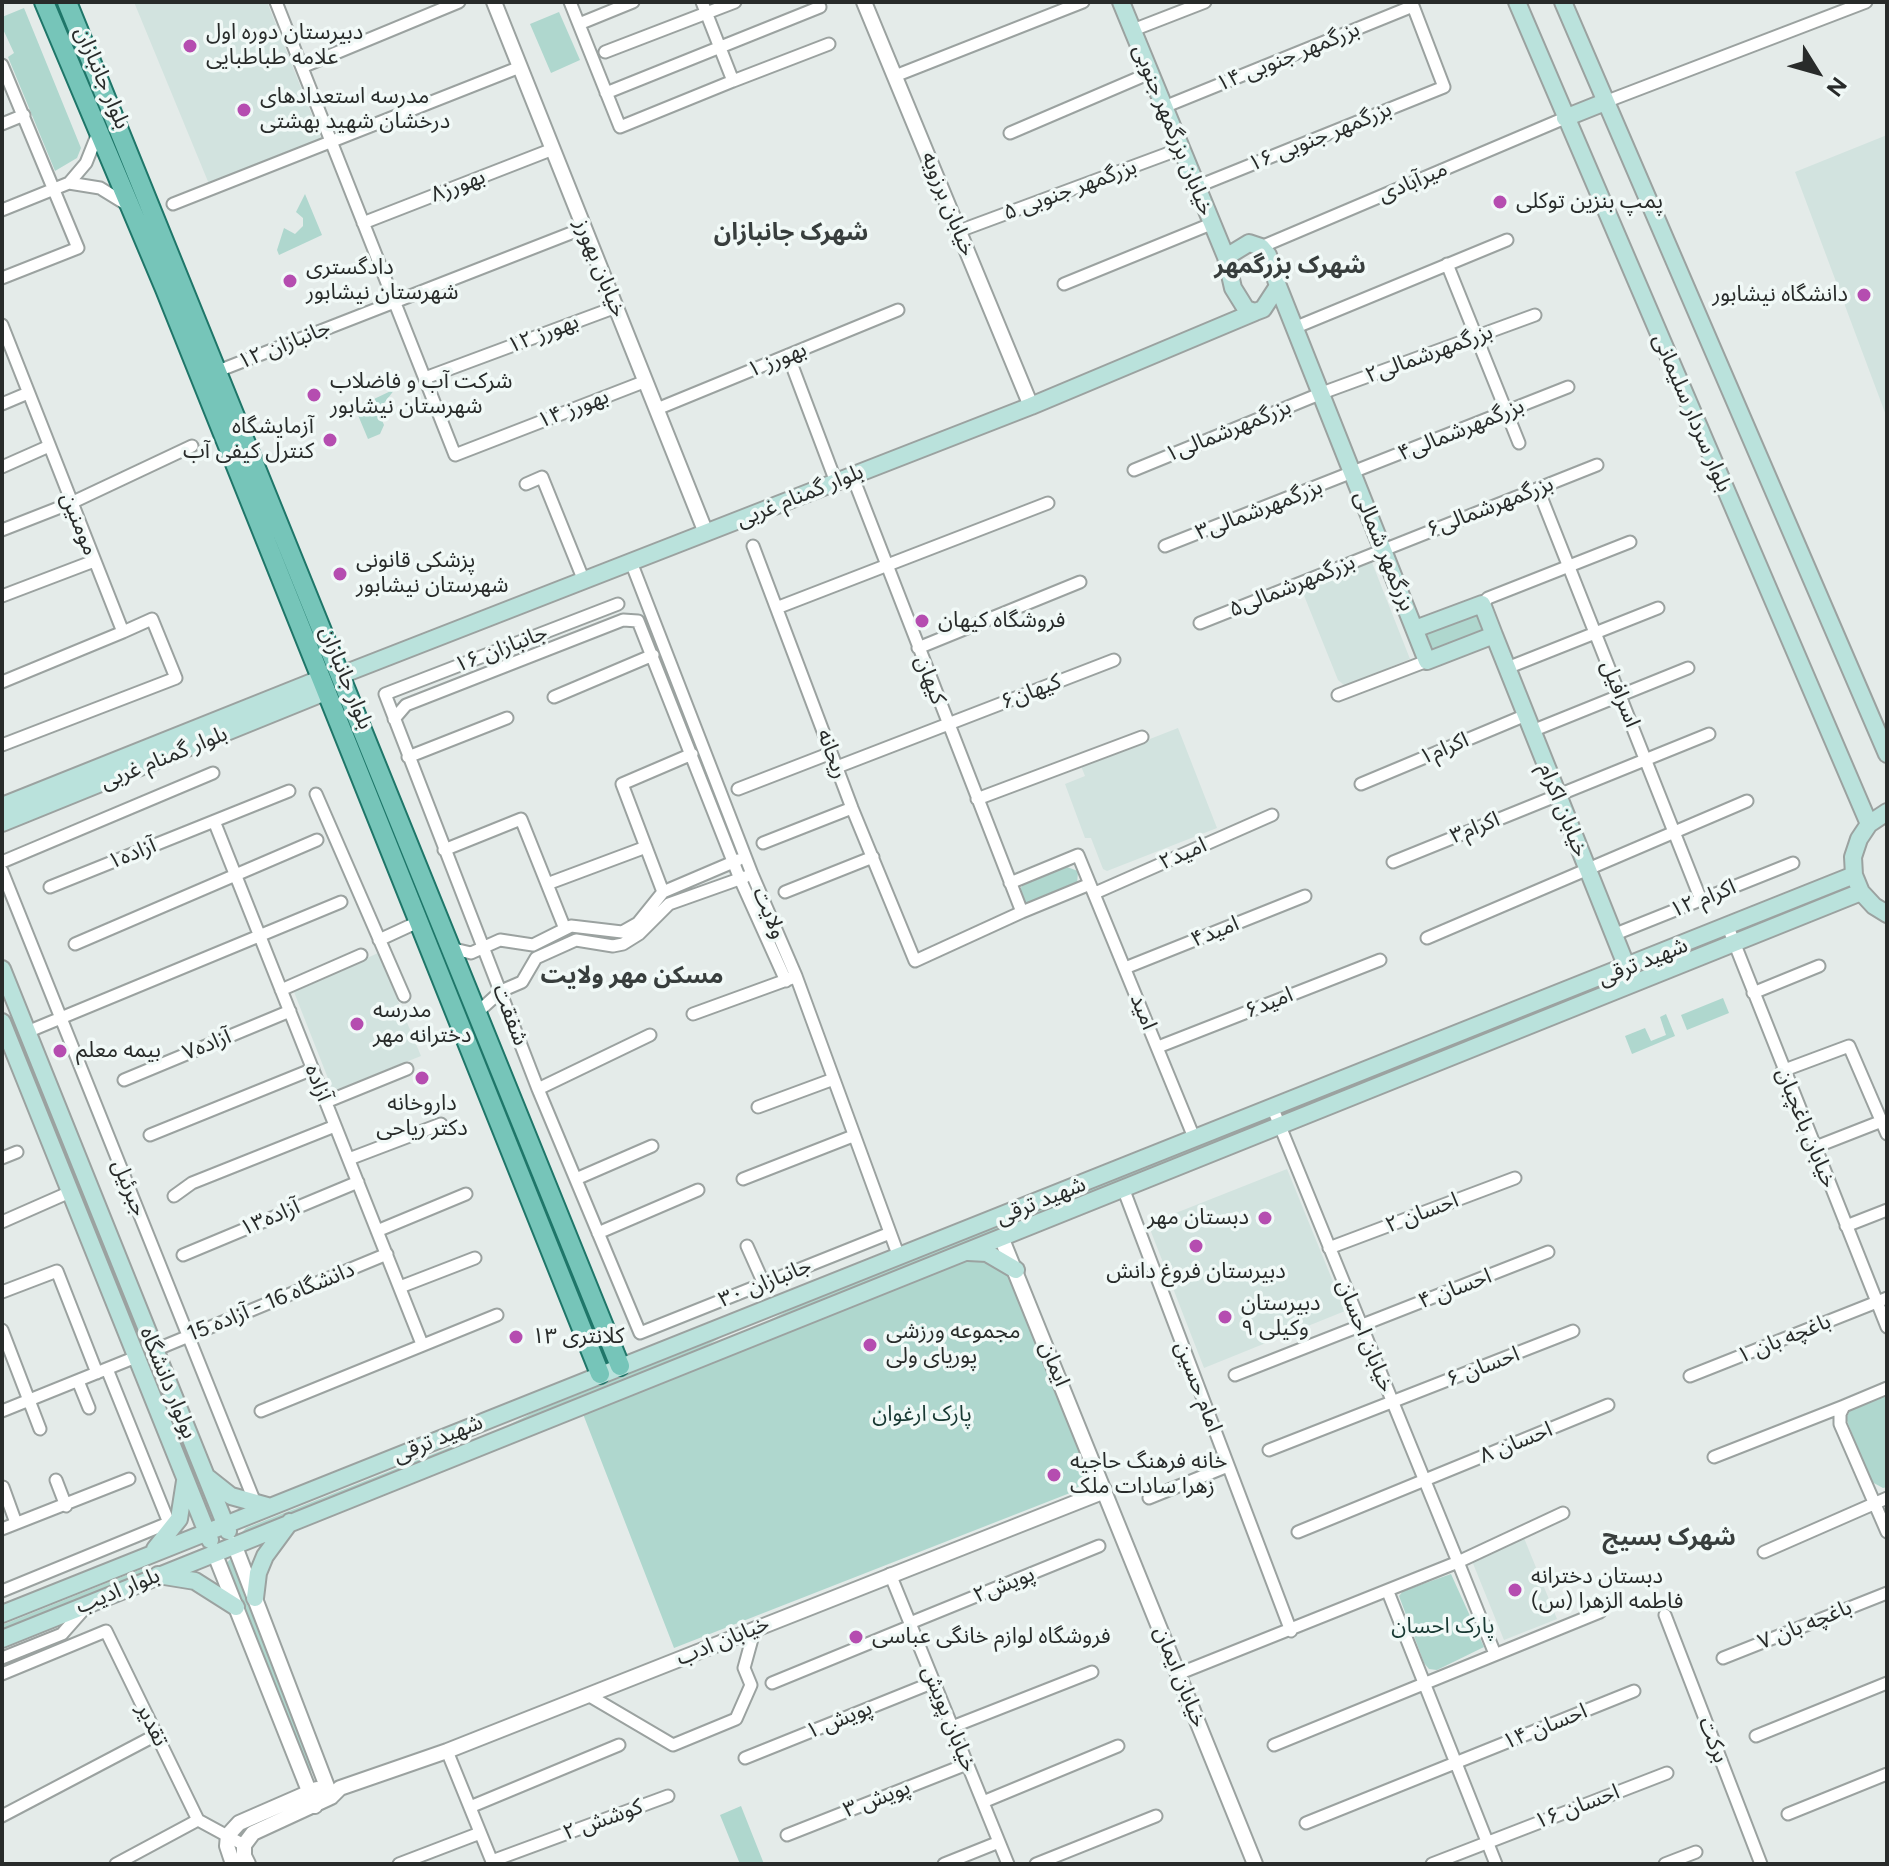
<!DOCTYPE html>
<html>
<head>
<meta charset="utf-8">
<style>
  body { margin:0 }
  #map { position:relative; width:1889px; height:1866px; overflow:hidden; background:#e4ebe9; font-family:Figtree,sans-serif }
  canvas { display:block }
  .frame { position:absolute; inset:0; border:4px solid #282b2a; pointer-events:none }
  .north { position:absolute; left:1777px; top:32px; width:80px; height:80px; -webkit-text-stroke:6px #f1f9f7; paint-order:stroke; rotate:127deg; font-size:22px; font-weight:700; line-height:32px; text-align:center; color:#282b2a }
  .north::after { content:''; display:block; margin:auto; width:28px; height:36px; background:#282b2a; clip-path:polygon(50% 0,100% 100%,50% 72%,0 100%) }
</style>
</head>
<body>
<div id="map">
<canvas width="1889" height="1866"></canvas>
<div class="frame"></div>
<div class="north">N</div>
</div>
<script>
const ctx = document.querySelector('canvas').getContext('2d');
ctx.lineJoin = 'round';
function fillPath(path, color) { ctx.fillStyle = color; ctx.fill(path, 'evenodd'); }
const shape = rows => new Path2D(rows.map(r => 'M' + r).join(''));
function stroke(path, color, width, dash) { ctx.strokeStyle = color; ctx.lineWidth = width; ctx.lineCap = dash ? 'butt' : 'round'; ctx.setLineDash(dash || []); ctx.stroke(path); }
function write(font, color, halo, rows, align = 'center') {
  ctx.font = font + ' Figtree,"Noto Sans Arabic",sans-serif'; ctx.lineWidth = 7; ctx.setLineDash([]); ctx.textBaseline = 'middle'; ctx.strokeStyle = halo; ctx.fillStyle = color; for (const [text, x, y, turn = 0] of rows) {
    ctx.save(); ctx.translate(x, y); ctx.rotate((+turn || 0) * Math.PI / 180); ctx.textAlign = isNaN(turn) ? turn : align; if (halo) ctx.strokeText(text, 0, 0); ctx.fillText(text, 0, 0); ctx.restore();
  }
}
fillPath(shape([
  [134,2,267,2,321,138,209,184],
  [1887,135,1887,418,1795,172],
  [1371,560,1410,659,1345,686,1338,680,1301,588],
  [1178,728,1217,828,1107,871,1103,869,1091,838,1085,838,1065,784,1085,776,1081,766],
  [378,953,421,1056,333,1091,294,992],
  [1287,1169,1345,1311,1204,1368,1148,1224],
  [1524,1538,1557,1619,1504,1640,1472,1561]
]), '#d2e3df');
fillPath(shape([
  [24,8,81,148,77,158,55,171,8,57,14,53,2,27,2,17],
  [559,12,580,60,551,73,530,24],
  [305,194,322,235,279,255,277,250,284,228,295,234,303,226,303,218,296,212],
  [395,389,378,411,384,425,380,434,368,439,355,408],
  [1477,612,1486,626,1483,630,1438,648,1431,648,1425,641,1425,634,1430,630],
  [393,835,402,845,558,1232,554,1237],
  [1067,867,1078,871,1077,885,1031,904,1020,900,1018,891,1023,885],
  [1618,978,1616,984,1301,1110,1298,1108],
  [1723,998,1729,1013,1687,1030,1681,1015],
  [1666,1014,1675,1036,1632,1054,1625,1036,1645,1028,1651,1041,1666,1035,1660,1017],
  [23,1053,29,1055,138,1327,132,1326],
  [1257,1119,1264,1119,1263,1124,756,1327,805,1302],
  [980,1256,1005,1268,1084,1462,1085,1478,1081,1485,1070,1493,674,1648,583,1414],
  [732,1331,694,1353,490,1435,532,1413],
  [1887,1393,1887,1487,1883,1488,1870,1481,1846,1418,1852,1407],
  [466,1441,419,1464,241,1533,246,1528],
  [231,1558,314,1768,310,1771,226,1564],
  [149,1566,152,1573,2,1633,2,1625],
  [1451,1574,1484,1647,1437,1670,1429,1669,1424,1663,1399,1596,1403,1591],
  [741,1806,764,1864,740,1864,720,1815]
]), '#afd7ce');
const minor = shape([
  [276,2,455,455,646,381],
  [570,2,620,127,733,81,702,2],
  [579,24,633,2],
  [1133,30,1205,2],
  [605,52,735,2],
  [2,65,78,248,2,278],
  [302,67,459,2],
  [895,76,1083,2],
  [733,81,829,44],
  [606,93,820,7],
  [1605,102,1866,2],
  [1164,107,1413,6,1444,87,1196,187],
  [2,124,24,115],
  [98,133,86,163,69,183,100,188,126,204],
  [1010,133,1150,73],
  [173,204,520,67],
  [2,210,69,183],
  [363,223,553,149],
  [959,231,1180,149],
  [1261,247,1565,118],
  [1447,264,1519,443],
  [1064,284,1211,224],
  [2,325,123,632,152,619,176,678,2,745],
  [1294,328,1507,240],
  [788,355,836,482],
  [218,371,584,228],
  [425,378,616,307],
  [2,404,28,393],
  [657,409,898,310],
  [2,467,47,447],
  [1134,470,1322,393,1535,315],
  [852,475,1022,912,1090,884],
  [526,484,542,477,584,581],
  [1538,489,1701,900],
  [2,530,71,503,192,446],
  [753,546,852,808,915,961,1022,912],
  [1165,546,1568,387],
  [631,562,752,874,796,976,899,1257],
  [2,596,94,561],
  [618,604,385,694,538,1089,640,1333,890,1233],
  [1482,604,1488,598,1630,542],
  [779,607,1048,503],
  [1200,623,1597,465],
  [918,648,1080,582],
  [1507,668,1658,608],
  [2,682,123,632],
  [1338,695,1427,661],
  [554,697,653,655],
  [394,719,406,705,623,620,638,621,740,879,786,981],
  [1532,731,1688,668],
  [408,757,507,718],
  [837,767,1114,660],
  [1361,784,1526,715],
  [738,789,831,753],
  [316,794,404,996],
  [977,799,1142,737],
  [214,821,422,1344],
  [763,843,852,808],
  [444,850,521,819,565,929],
  [2,862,213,773],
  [1393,862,1709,734],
  [2,871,256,1505],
  [1010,883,1078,855,1195,1140],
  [547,884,646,847],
  [50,887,289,791],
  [663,892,622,784,692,754],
  [785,892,873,857],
  [1095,893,1272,815],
  [1728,927,1887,1327],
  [1613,935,1793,863],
  [1427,938,1747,801],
  [379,940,418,922],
  [75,944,317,840],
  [454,949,471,953,500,940,533,945,571,926,622,932,638,923,663,892,738,860],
  [1125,968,1305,896],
  [281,990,361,955],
  [1753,993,1819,966],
  [478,1012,501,991,522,982,536,958,576,940,613,946,623,944,639,934,669,904,745,877],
  [693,1014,792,978],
  [27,1032,341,902],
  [1158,1047,1380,960],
  [1782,1071,1849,1046,1887,1134],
  [124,1080,290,1011],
  [538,1089,650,1035],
  [326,1102,407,1069],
  [758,1107,831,1080],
  [1273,1109,1458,1562,1563,1513],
  [150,1135,313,1069],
  [1813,1148,1882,1121],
  [2,1158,17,1152],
  [349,1159,441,1124],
  [576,1179,652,1146],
  [743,1179,853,1136],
  [1123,1188,1291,1631],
  [174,1196,192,1183,335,1126],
  [2,1222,70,1192],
  [1846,1226,1887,1210],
  [377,1231,466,1194],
  [598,1233,698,1190],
  [747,1246,764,1284],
  [1329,1248,1515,1178],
  [183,1255,358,1182],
  [400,1287,475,1258],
  [2,1292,57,1271,97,1373],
  [2,1330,40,1429],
  [155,1350,387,1254],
  [107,1369,169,1523],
  [1235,1375,1548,1252],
  [1690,1376,1887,1298],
  [78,1381,89,1408],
  [1887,1388,1844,1406,1840,1414,1840,1424,1887,1532],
  [2,1411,136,1357],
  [261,1411,497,1315],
  [1269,1450,1573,1331],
  [1714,1457,1844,1406],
  [56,1480,66,1506],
  [3,1487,16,1523],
  [1149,1498,1228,1466],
  [2,1529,129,1479],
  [1298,1532,1608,1405],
  [1764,1552,1887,1498],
  [890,1574,1008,1864],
  [2,1591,178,1519],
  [1388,1592,1496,1864],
  [1665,1615,1761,1864],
  [910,1623,1099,1546],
  [2,1658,62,1634,85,1608],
  [1723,1658,1887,1593],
  [2,1674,106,1631,198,1820],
  [1178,1674,1458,1562,1495,1654],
  [772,1683,911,1626],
  [588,1695,673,1745,736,1719,751,1685,744,1668,755,1628],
  [952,1727,1092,1672],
  [1756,1736,1887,1683],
  [1274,1745,1600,1612],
  [447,1751,493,1864],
  [745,1758,934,1682],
  [983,1802,1118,1746],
  [470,1807,619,1745],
  [1788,1814,1887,1774],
  [2,1816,156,1735],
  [1306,1823,1634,1691],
  [787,1835,967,1764],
  [492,1861,668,1796],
  [116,1864,198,1820,244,1845],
  [399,1864,480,1833],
  [944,1864,999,1842],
  [1036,1864,1156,1816],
  [1432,1864,1667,1773],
  [1665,1864,1696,1852]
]);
const tertiary = shape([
  [494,2,706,533],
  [864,2,1031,406],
  [1001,1237,1255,1864],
  [234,1544,331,1797],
  [214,1552,315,1806],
  [233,1864,227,1846,228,1835,239,1823,317,1789],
  [248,1864,244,1856,244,1845,253,1833,331,1797,340,1788,447,1751,1105,1491]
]);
const secondary = shape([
  [1121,2,1226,257,1233,288,1246,309,1255,312,1263,309,1278,286,1268,255,1261,247,1249,243,1226,257],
  [1517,2,1869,824],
  [1563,2,1887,754],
  [1565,118,1605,102],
  [1278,286,1427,661,1494,635,1482,604,1415,629],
  [1494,635,1630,975],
  [341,675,1031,406,1255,312],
  [2,806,320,679],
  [1887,812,1869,824,1859,839,1853,857,1854,875,1861,892,1874,906,1887,914],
  [2,823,325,692],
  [2,969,228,1531],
  [2,1022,210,1540],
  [968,1252,987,1253,1016,1270],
  [207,1477,231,1496,267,1506],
  [155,1549,179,1519,185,1481],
  [158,1575,195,1581,236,1607],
  [255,1598,258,1573,265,1556,290,1522],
  [2,1614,1854,875],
  [2,1639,1861,892]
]);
const primary = shape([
  [44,2,165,289,600,1374],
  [67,2,620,1366]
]);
stroke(minor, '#9ba2a0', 15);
stroke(tertiary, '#9ba2a0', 18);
stroke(secondary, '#9ba2a0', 20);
stroke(primary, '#1f7669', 22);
stroke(minor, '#fff', 11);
stroke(tertiary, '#fff', 14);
stroke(secondary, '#bae2dc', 16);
stroke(primary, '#76c5b9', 18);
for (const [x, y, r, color] of [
  [190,46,8,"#b54db0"],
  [244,110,8,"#b54db0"],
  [1500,202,8,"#b54db0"],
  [290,281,8,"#b54db0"],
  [1864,295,8,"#b54db0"],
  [314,395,8,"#b54db0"],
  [330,440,8,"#b54db0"],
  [340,574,8,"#b54db0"],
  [922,621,8,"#b54db0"],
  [357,1024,8,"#b54db0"],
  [60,1051,8,"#b54db0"],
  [422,1078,8,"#b54db0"],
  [1265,1218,8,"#b54db0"],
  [1196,1246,8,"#b54db0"],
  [1225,1317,8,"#b54db0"],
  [516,1337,8,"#b54db0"],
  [870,1345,8,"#b54db0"],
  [1054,1475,8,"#b54db0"],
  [1515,1590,8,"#b54db0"],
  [856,1637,8,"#b54db0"]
]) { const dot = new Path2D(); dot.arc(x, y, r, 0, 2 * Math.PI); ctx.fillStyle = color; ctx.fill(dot); stroke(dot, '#f1f9f7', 3); }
write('22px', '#282b2a', '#f1f9f7', [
  ["دبیرستان دوره اول",206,33],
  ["علامه طباطبایی",206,58],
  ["مدرسه استعدادهای",260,97],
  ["درخشان شهید بهشتی",260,122],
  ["پمپ بنزین توکلی",1516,202],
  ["دادگستری",306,268],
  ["شهرستان نیشابور",306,293],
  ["دانشگاه نیشابور",1848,295,"right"],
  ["شرکت آب و فاضلاب",330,382],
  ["شهرستان نیشابور",330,407],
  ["آزمایشگاه",314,427,"right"],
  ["کنترل کیفی آب",314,452,"right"],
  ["پزشکی قانونی",356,561],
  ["شهرستان نیشابور",356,586],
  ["فروشگاه کیهان",938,621],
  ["مدرسه",373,1011],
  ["دخترانه مهر",373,1036],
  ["بیمه معلم",76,1051],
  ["داروخانه",422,1104,"center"],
  ["دکتر ریاحی",422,1129,"center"],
  ["دبستان مهر",1249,1218,"right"],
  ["دبیرستان فروغ دانش",1196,1272,"center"],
  ["دبیرستان",1241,1304],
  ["وکیلی ۹",1241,1329],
  ["مجموعه ورزشی",886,1332],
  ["پوریای ولی",886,1357],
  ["کلانتری ۱۳",532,1337],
  ["خانه فرهنگ حاجیه",1070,1462],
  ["زهرا سادات ملک",1070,1487],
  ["دبستان دخترانه",1531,1577],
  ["فاطمه الزهرا (س)",1531,1602],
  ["فروشگاه لوازم خانگی عباسی",872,1637]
], 'left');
write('22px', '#282b2a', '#f1f9f7', [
  ["بزرگمهر جنوبی ۱۴",1288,57,-22],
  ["بلوار جانبازان",102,78,67],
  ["خیابان بزرگمهر جنوبی",1173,130,68],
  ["بزرگمهر جنوبی ۱۶",1320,137,-22],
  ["میرآبادی",1413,182,-23],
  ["بهورز۸",458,186,-21],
  ["بزرگمهر جنوبی ۵",1070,190,-20],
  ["خیابان برزویه",948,204,68],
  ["خیابان بهورز",600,268,68],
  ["بهورز ۱۲",543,334,-21],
  ["جانبازان ۱۲",284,345,-22],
  ["بزرگمهرشمالی۲",1429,354,-20],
  ["بهورز ۱",777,360,-22],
  ["بهورز ۱۴",573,409,-21],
  ["بلوار سردار سلیمانی",1692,413,67],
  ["بزرگمهرشمالی۴",1461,430,-22],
  ["بزرگمهرشمالی۱",1228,431,-22],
  ["بلوار گمنام غربی",800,496,-22],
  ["بزرگمهرشمالی۶",1490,507,-21],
  ["بزرگمهرشمالی۳",1259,510,-21],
  ["مومنین",79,524,68],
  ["بزرگمهر شمالی",1384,551,68],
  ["بزرگمهرشمالی۵",1292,586,-22],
  ["جانبازان ۱۶",501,649,-21],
  ["بلوار جانبازان",346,678,68],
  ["کیهان",930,680,69],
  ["کیهان۶",1031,692,-21],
  ["اسرافیل",1620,694,68],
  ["اکرام۱",1444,749,-23],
  ["ریحانه",832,754,70],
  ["بلوار گمنام غربی",164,758,-22],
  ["خیابان اکرام",1563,810,68],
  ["اکرام۳",1475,828,-22],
  ["آزاده۱",132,854,-22],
  ["امید۲",1183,854,-24],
  ["اکرام ۱۲",1703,899,-22],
  ["ولایت",769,913,67],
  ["امید۴",1215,932,-22],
  ["شهید ترقی",1643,962,-22],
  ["امید۶",1269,1003,-22],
  ["امید",1143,1012,68],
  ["شفقت",510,1015,69],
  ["آزاده۷",207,1045,-22],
  ["آزاده",318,1083,68],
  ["خیابان باغچبان",1806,1128,68],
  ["جبرئیل",129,1188,68],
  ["شهید ترقی",1041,1201,-22],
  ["احسان ۲",1422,1213,-21],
  ["آزاده۱۳",270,1218,-23],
  ["جانبازان ۳۰",765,1283,-22],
  ["احسان ۴",1455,1289,-21],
  ["دانشگاه 16 - آزاده 15",271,1302,-22],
  ["خیابان احسان",1365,1336,68],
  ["باغچه بان ۱",1784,1339,-22],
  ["ایمان",1054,1364,68],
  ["احسان ۶",1483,1367,-21],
  ["بولوار دانشگاه",168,1383,68],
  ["امام حسین",1198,1387,69],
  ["شهید ترقی",438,1439,-22],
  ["احسان ۸",1516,1443,-22],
  ["پویش۲",1004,1585,-22],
  ["بلوار ادیب",118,1591,-22],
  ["باغچه بان ۷",1805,1625,-22],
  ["خیابان ادب",723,1641,-22],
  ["خیابان ایمان",1180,1677,68],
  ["خیابان پویش",949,1719,68],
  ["پویش ۱",839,1720,-22],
  ["تقدیر",152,1725,64],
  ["احسان ۱۴",1545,1727,-22],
  ["برکت",1713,1740,69],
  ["پویش ۳",877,1799,-21],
  ["احسان ۱۶",1577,1807,-21],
  ["کوشش ۲",603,1820,-20]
]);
write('22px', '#173832', '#f1f9f7', [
  ["پارک ارغوان",922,1415],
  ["پارک احسان",1443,1627]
]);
write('bold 24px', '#383e3d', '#f1f9f7', [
  ["شهرک جانبازان",791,233],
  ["شهرک بزرگمهر",1290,266],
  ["مسکن مهر ولایت",632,976],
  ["شهرک بسیج",1669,1538]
]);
</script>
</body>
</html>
